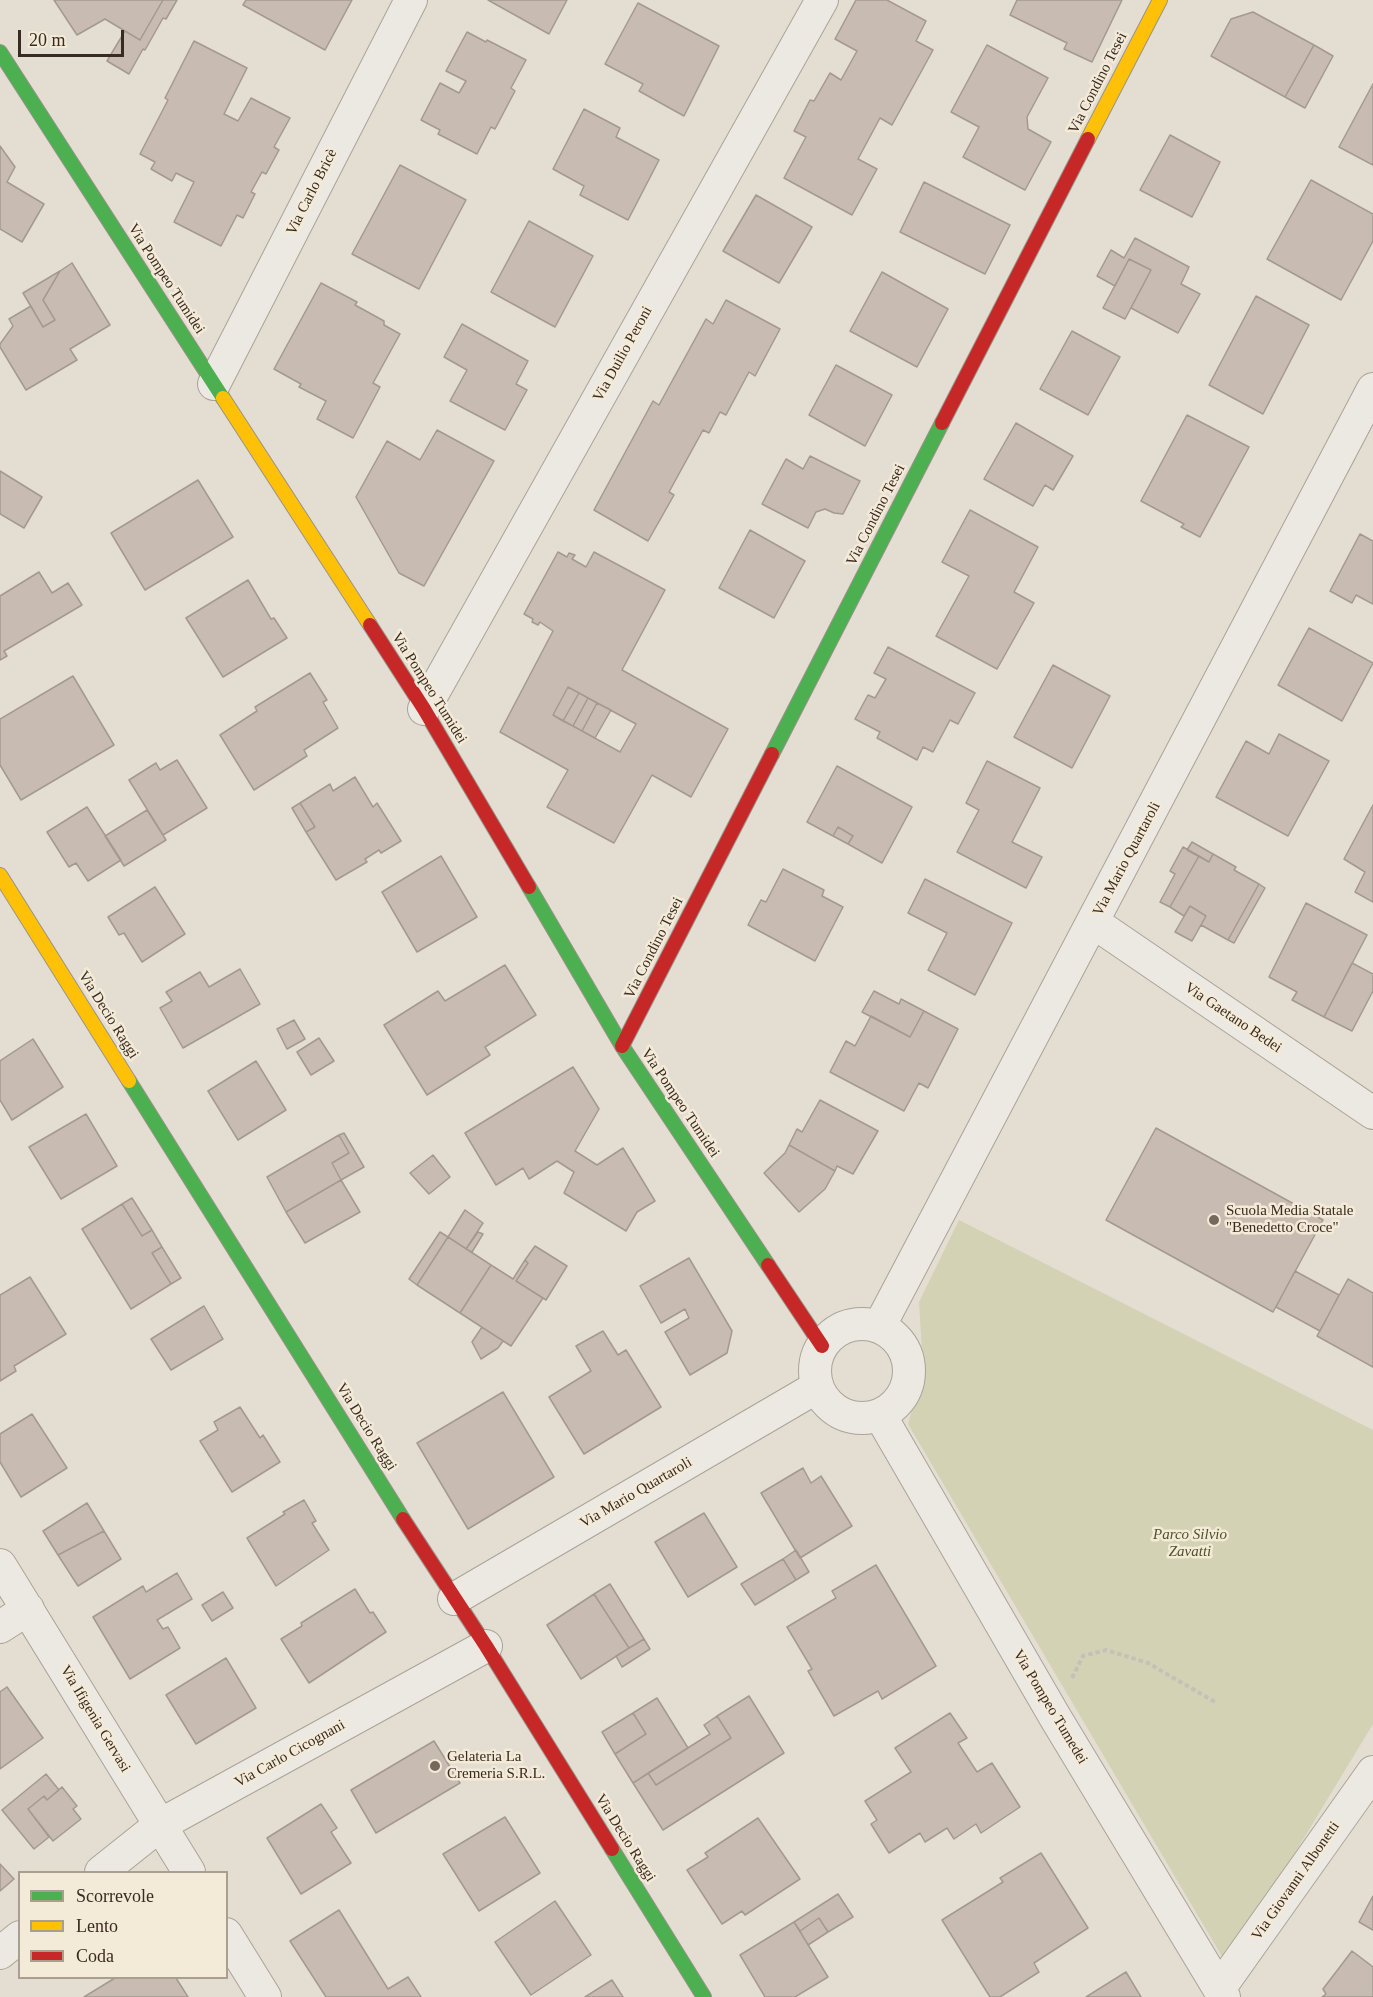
<!DOCTYPE html>
<html>
<head>
<meta charset="utf-8">
<style>
  body { margin:0 }
  #map { position:relative; width:1373px; height:1997px; overflow:hidden; background:#e4ddd1; font-family:"Times New Roman",serif }
  canvas { display:block }
  .legend { position:absolute; left:18px; top:1871px; width:210px; height:108px; box-sizing:border-box; background:#f4ead8; border:2px solid #a99e8f; margin:0; padding:8px 10px; list-style:none; font-size:18px; color:#392b21 }
  .legend li { display:flex; align-items:center; gap:12px; height:30px }
  .legend b { width:30px; border:2px solid #a99e8f }
  .scale { position:absolute; left:18px; top:30px; width:106px; height:27px; box-sizing:border-box; border:3px solid #392b21; border-top:0; padding-left:8px; font-size:18px; line-height:21px; white-space:nowrap; color:#392b21; -webkit-text-stroke:4px #f4ead8; paint-order:stroke }
</style>
</head>
<body>
<div id="map">
<canvas width="1373" height="1997"></canvas>
<ul class="legend">
<li><b style="height:8px;background:#4caf50"></b>Scorrevole</li>
<li><b style="height:8px;background:#ffc107"></b>Lento</li>
<li><b style="height:8px;background:#c62828"></b>Coda</li>
</ul>
<div class="scale">20 m</div>
</div>
<script>
const ctx = document.querySelector('canvas').getContext('2d');
ctx.lineJoin = 'round';
function fillPath(path, color) { ctx.fillStyle = color; ctx.fill(path, 'evenodd'); }
const shape = rows => new Path2D(rows.map(r => 'M' + r).join(''));
function stroke(path, color, width, dash) { ctx.strokeStyle = color; ctx.lineWidth = width; ctx.lineCap = dash ? 'butt' : 'round'; ctx.setLineDash(dash || []); ctx.stroke(path); }
function write(font, color, halo, rows, align = 'center') {
  ctx.font = font + ' "Times New Roman",serif'; ctx.lineWidth = 5; ctx.setLineDash([]); ctx.textBaseline = 'middle'; ctx.strokeStyle = halo; ctx.fillStyle = color; for (const [text, x, y, turn = 0] of rows) {
    ctx.save(); ctx.translate(x, y); ctx.rotate((+turn || 0) * Math.PI / 180); ctx.textAlign = isNaN(turn) ? turn : align; if (halo) ctx.strokeText(text, 0, 0); ctx.fillText(text, 0, 0); ctx.restore();
  }
}
fillPath(shape([
  [959,1220,1373,1430,1373,1724,1227,1965,908,1424,923,1368,919,1302]
]), '#d4d2b5');
const building = shape([
  [54,0,163,0,140,40,105,19,77,35,54,0],
  [163,0,177,0,166,19,163,18,145,50,143,49,129,74,107,61,125,31,140,40,163,0],
  [246,0,352,0,325,50,243,5,246,0],
  [488,0,567,0,549,34,488,0],
  [856,0,887,0,926,21,916,41,933,50,892,125,880,118,858,159,877,169,852,215,784,178,806,137,794,131,810,100,814,101,830,73,841,80,857,51,835,39,856,0],
  [1017,0,1122,0,1092,62,1064,49,1067,43,1010,15,1017,0],
  [638,3,719,46,684,116,639,91,643,84,605,64,638,3],
  [1253,12,1314,45,1285,97,1211,56,1231,19,1253,12],
  [467,32,486,42,487,40,526,60,511,88,515,91,495,129,491,127,477,154,438,134,440,130,421,120,440,83,459,93,466,81,446,71,467,32],
  [194,41,247,68,224,114,238,121,251,98,290,118,274,147,279,150,266,174,262,172,251,192,255,194,243,218,237,215,221,246,174,222,194,182,176,173,172,181,151,169,155,162,140,154,168,100,165,98,194,41],
  [987,45,1048,78,1027,117,1028,129,1051,142,1025,190,963,157,979,127,951,112,987,45],
  [1314,45,1333,56,1305,108,1285,97,1314,45],
  [1373,84,1373,165,1339,147,1373,84],
  [584,109,620,128,616,137,659,160,628,220,580,195,584,186,553,169,584,109],
  [1170,135,1220,162,1192,217,1140,190,1170,135],
  [0,146,15,167,7,182,44,204,22,242,0,229,0,146],
  [400,165,466,200,419,289,352,254,400,165],
  [1311,180,1373,214,1373,241,1341,300,1267,259,1311,180],
  [924,182,1010,225,985,274,900,232,924,182],
  [756,195,812,227,779,283,723,251,756,195],
  [529,221,593,256,555,327,491,292,529,221],
  [1135,238,1189,267,1181,284,1200,294,1178,333,1131,308,1151,270,1129,259,1115,286,1097,276,1111,250,1124,258,1135,238],
  [1129,259,1151,270,1125,319,1103,308,1129,259],
  [72,263,110,325,70,349,77,360,26,390,0,347,0,344,13,326,9,319,31,306,43,327,55,320,43,300,60,271,72,263],
  [60,271,43,300,55,320,43,327,23,293,60,271],
  [882,272,948,309,917,367,850,331,882,272],
  [321,283,357,302,355,305,384,321,384,325,400,334,373,383,380,387,353,438,317,419,326,401,299,387,301,384,274,369,321,283],
  [1256,296,1309,325,1263,414,1209,385,1256,296],
  [726,300,780,329,755,376,749,372,726,415,720,412,709,433,703,430,669,492,674,495,648,541,594,510,653,401,659,405,706,319,713,324,726,300],
  [462,324,528,361,516,384,527,390,505,430,450,401,467,370,444,357,462,324],
  [1072,331,1120,357,1088,415,1040,389,1072,331],
  [836,365,892,395,865,446,809,415,836,365],
  [1187,415,1249,447,1200,537,1181,527,1184,524,1141,501,1187,415],
  [1016,423,1073,456,1053,490,1045,485,1033,506,984,479,1016,423],
  [437,430,494,461,424,586,399,573,356,497,387,441,420,460,437,430],
  [810,456,860,481,843,514,834,513,825,509,816,512,808,528,762,504,786,459,803,469,810,456],
  [0,471,42,497,24,528,0,514,0,471],
  [198,480,233,537,145,590,111,533,198,480],
  [970,510,1038,547,1014,592,1034,603,997,669,936,636,969,576,942,562,970,510],
  [750,530,805,561,774,618,719,588,750,530],
  [1360,534,1373,541,1373,604,1356,595,1352,603,1330,591,1360,534],
  [558,552,567,557,569,553,575,555,572,559,586,567,594,552,665,590,622,670,728,729,691,797,652,775,614,843,547,807,568,770,500,732,553,631,540,622,538,625,532,622,533,619,524,614,558,552],
  [568,687,636,724,620,752,553,715,568,687],
  [39,572,52,593,68,583,82,605,4,651,7,656,0,660,0,596,39,572],
  [248,580,271,619,274,618,287,638,223,677,186,618,248,580],
  [1309,628,1373,663,1342,721,1278,685,1309,628],
  [888,647,975,693,958,724,950,720,933,752,923,747,917,760,877,738,880,732,855,719,868,695,875,698,886,679,874,673,888,647],
  [1053,665,1110,696,1072,768,1014,737,1053,665],
  [310,673,327,700,323,702,338,728,304,750,307,756,254,790,220,735,257,711,255,707,310,673],
  [73,676,114,745,21,800,0,765,0,719,73,676],
  [568,687,579,693,563,721,553,715,568,687],
  [579,693,588,698,573,726,563,721,579,693],
  [588,698,597,703,582,731,573,726,588,698],
  [597,703,611,710,595,738,582,731,597,703],
  [1279,734,1329,761,1288,836,1216,797,1246,741,1269,754,1279,734],
  [177,760,207,808,163,835,129,780,156,763,160,770,177,760],
  [987,761,1040,788,1012,842,1042,857,1026,888,957,852,979,810,966,803,987,761],
  [837,766,912,807,882,863,848,844,853,836,838,827,833,836,807,822,837,766],
  [355,777,373,807,377,803,401,841,381,853,379,850,365,859,367,862,336,880,306,832,315,827,300,803,330,784,333,791,355,777],
  [300,803,315,827,306,832,292,808,300,803],
  [1373,805,1373,902,1355,892,1365,872,1344,859,1373,805],
  [87,807,121,860,88,881,76,863,69,867,47,832,87,807],
  [147,810,166,840,124,866,105,836,147,810],
  [838,827,853,836,848,844,833,836,838,827],
  [1192,842,1213,854,1209,862,1187,850,1192,842],
  [1183,847,1199,856,1170,907,1160,902,1175,874,1170,871,1183,847],
  [1213,854,1236,867,1234,870,1259,884,1228,940,1201,925,1206,916,1190,906,1184,916,1170,907,1199,856,1209,862,1213,854],
  [441,856,477,917,417,952,382,892,441,856],
  [783,869,824,890,822,896,843,907,815,961,748,925,761,900,766,902,783,869],
  [925,879,1012,923,975,995,928,970,947,933,908,913,925,879],
  [1259,884,1265,888,1234,943,1228,940,1259,884],
  [155,887,185,934,142,962,124,933,119,935,108,917,155,887],
  [1306,903,1367,935,1324,1017,1292,1000,1297,992,1269,977,1306,903],
  [1190,906,1206,916,1192,941,1175,932,1190,906],
  [1352,963,1373,974,1373,991,1352,1031,1324,1017,1352,963],
  [505,965,536,1015,485,1047,490,1055,427,1095,384,1025,438,991,445,1001,505,965],
  [240,969,260,1004,183,1048,160,1008,172,1001,166,992,200,972,209,987,240,969],
  [874,991,899,1004,901,999,924,1011,910,1037,862,1012,874,991],
  [924,1011,958,1029,928,1088,919,1083,904,1111,830,1072,846,1041,855,1046,871,1016,910,1037,924,1011],
  [294,1020,305,1039,287,1049,277,1029,294,1020],
  [319,1038,334,1061,311,1075,297,1052,319,1038],
  [33,1039,63,1087,12,1120,0,1100,0,1061,33,1039],
  [256,1061,286,1110,238,1140,208,1091,256,1061],
  [573,1067,599,1109,575,1151,597,1165,623,1148,655,1201,637,1212,626,1231,564,1193,574,1172,557,1161,529,1179,523,1168,496,1185,465,1133,573,1067],
  [820,1100,878,1131,853,1174,837,1166,835,1171,789,1145,797,1129,802,1132,820,1100],
  [86,1114,117,1166,61,1199,29,1147,86,1114],
  [1156,1128,1323,1220,1273,1312,1106,1220,1156,1128],
  [344,1133,364,1167,341,1180,332,1163,349,1153,339,1135,344,1133],
  [339,1135,349,1153,332,1163,341,1180,286,1212,267,1177,339,1135],
  [789,1145,835,1171,825,1189,799,1212,764,1173,785,1153,789,1145],
  [433,1155,450,1177,429,1194,410,1173,433,1155],
  [341,1180,360,1212,305,1243,286,1212,341,1180],
  [132,1198,152,1230,142,1236,122,1204,132,1198],
  [122,1204,142,1236,152,1230,162,1247,152,1253,171,1284,131,1309,82,1229,122,1204],
  [465,1210,483,1223,466,1249,448,1237,465,1210],
  [440,1232,448,1237,417,1285,409,1279,440,1232],
  [478,1232,483,1234,472,1252,466,1249,478,1232],
  [448,1237,491,1265,460,1313,417,1285,448,1237],
  [535,1246,567,1266,546,1300,516,1281,528,1263,525,1260,535,1246],
  [162,1247,181,1278,171,1284,152,1253,162,1247],
  [689,1258,732,1331,727,1353,690,1375,665,1332,689,1318,685,1309,661,1323,640,1286,689,1258],
  [525,1260,528,1263,516,1281,543,1298,511,1346,460,1313,491,1265,513,1279,525,1260],
  [1295,1271,1339,1295,1320,1331,1276,1307,1295,1271],
  [30,1277,66,1334,14,1366,16,1371,0,1381,0,1295,30,1277],
  [1348,1279,1373,1293,1373,1367,1317,1336,1348,1279],
  [204,1306,223,1339,171,1370,151,1339,204,1306],
  [482,1327,503,1341,498,1348,481,1359,472,1342,482,1327],
  [603,1331,618,1355,626,1350,661,1407,584,1454,549,1397,591,1371,576,1346,603,1331],
  [503,1392,554,1477,468,1529,417,1443,503,1392],
  [240,1407,260,1438,263,1435,280,1462,232,1492,200,1441,218,1430,214,1422,240,1407],
  [32,1414,67,1468,21,1497,0,1462,0,1434,32,1414],
  [803,1468,811,1483,821,1476,852,1526,800,1558,761,1493,803,1468],
  [304,1500,316,1521,312,1523,329,1550,276,1586,247,1538,285,1514,283,1512,304,1500],
  [87,1503,104,1531,58,1555,43,1531,87,1503],
  [704,1513,737,1567,688,1597,655,1542,704,1513],
  [104,1531,121,1559,78,1586,58,1555,104,1531],
  [796,1550,809,1572,796,1580,783,1559,796,1550],
  [783,1559,796,1580,755,1605,741,1584,783,1559],
  [876,1565,936,1666,882,1699,878,1691,834,1716,808,1671,812,1669,787,1627,836,1598,832,1591,876,1565],
  [177,1573,192,1599,157,1620,163,1629,168,1627,180,1648,130,1679,93,1617,143,1586,146,1592,177,1573],
  [610,1584,644,1639,629,1648,594,1594,610,1584],
  [355,1589,370,1613,373,1612,386,1632,309,1683,281,1639,302,1626,301,1623,355,1589],
  [223,1592,233,1608,212,1621,202,1605,223,1592],
  [594,1594,629,1648,581,1679,547,1625,594,1594],
  [644,1639,650,1649,622,1667,616,1656,644,1639],
  [226,1658,256,1708,196,1744,166,1695,226,1658],
  [7,1687,43,1738,0,1769,0,1692,7,1687],
  [749,1696,784,1753,663,1830,633,1783,648,1773,656,1785,731,1738,717,1716,749,1696],
  [657,1698,688,1748,633,1783,615,1754,646,1734,633,1713,657,1698],
  [633,1713,646,1734,615,1754,602,1732,633,1713],
  [950,1713,967,1738,958,1743,977,1772,992,1763,1020,1807,981,1833,976,1824,954,1839,947,1828,925,1842,920,1833,889,1853,871,1824,877,1820,865,1801,911,1772,895,1748,950,1713],
  [717,1716,731,1738,656,1785,648,1773,710,1734,704,1725,717,1716],
  [434,1741,460,1783,376,1833,351,1790,434,1741],
  [46,1774,59,1790,47,1800,44,1796,28,1809,49,1837,34,1849,2,1810,46,1774],
  [62,1787,77,1806,73,1809,81,1819,53,1841,28,1809,44,1796,47,1800,62,1787],
  [321,1804,337,1828,331,1832,351,1863,301,1894,267,1838,321,1804],
  [505,1817,540,1873,479,1911,443,1854,505,1817],
  [758,1818,800,1879,745,1915,742,1911,722,1924,687,1870,708,1857,705,1853,758,1818],
  [1041,1853,1088,1928,1034,1963,1039,1972,1000,1997,990,1997,942,1920,1003,1882,1000,1878,1041,1853],
  [0,1864,14,1879,0,1891,0,1864],
  [838,1894,853,1917,828,1932,819,1918,800,1931,794,1922,838,1894],
  [1373,1896,1373,1930,1359,1922,1373,1896],
  [555,1901,591,1955,531,1995,495,1942,555,1901],
  [339,1910,388,1989,408,1977,421,1997,326,1997,290,1941,339,1910],
  [819,1918,828,1932,808,1945,800,1931,819,1918],
  [794,1922,828,1977,795,1997,765,1997,740,1955,794,1922],
  [1352,1951,1373,1967,1373,1997,1322,1997,1326,1994,1323,1989,1352,1951],
  [1126,1972,1141,1997,1086,1997,1126,1972],
  [115,1978,176,1978,188,1997,84,1997,115,1978],
  [612,1980,623,1997,585,1997,612,1980]
]);
fillPath(building, '#c8bcb2');
stroke(building, '#a49990', 1.5);
const street = shape([
  [214,384,411,0],
  [424,709,822,0],
  [1093,922,1373,1113],
  '815 1371a47 47 0 1 1 94 0a47 47 0 1 1-94 0Z',
  [879,1327,1373,389],
  [880,1415,1055,1717,1224,1997],
  [0,1565,189,1872],
  [454,1599,817,1387],
  [0,1627,28,1609],
  [101,1872,160,1825,486,1646],
  [226,1934,265,1997],
  [0,1953,20,1937],
  [1219,1989,1373,1772]
]);
const fast = shape([
  [0,52,223,398],
  [772,754,942,423],
  [529,887,622,1046,768,1265],
  [129,1081,403,1519],
  [612,1849,704,1997]
]);
const slow = shape([
  [1088,139,1160,0],
  [223,398,370,625],
  [0,875,129,1081]
]);
const jam = shape([
  [942,423,1088,139],
  [370,625,424,709,529,887],
  [622,1046,772,754],
  [768,1265,822,1346],
  [403,1519,486,1646,612,1849]
]);
stroke(street, '#aaa399', 34);
stroke(fast, '#99928a', 16);
stroke(slow, '#99928a', 16);
stroke(jam, '#99928a', 16);
stroke(shape([
  [1072,1678,1083,1656,1106,1650,1148,1663,1215,1702]
]), '#c5c0b8', 4, [4.5, 3]);
stroke(street, '#ece9e2', 32);
stroke(fast, '#4caf50', 14);
stroke(slow, '#ffc107', 14);
stroke(jam, '#c62828', 14);
for (const [x, y, r, color] of [
  [1214,1220,6,"#75695f"],
  [435,1766,6,"#75695f"]
]) { const dot = new Path2D(); dot.arc(x, y, r, 0, 2 * Math.PI); ctx.fillStyle = color; ctx.fill(dot); stroke(dot, '#f4ead8', 2); }
write('15px', '#392b21', '#f4ead8', [
  ["Via Condino Tesei",1098,83,-63],
  ["Via Carlo Bricè",312,192,-63],
  ["Via Pompeo Tumidei",166,279,57],
  ["Via Duilio Peroni",623,354,-61],
  ["Via Condino Tesei",876,515,-63],
  ["Via Pompeo Tumidei",429,688,58],
  ["Via Mario Quartaroli",1127,859,-62],
  ["Via Condino Tesei",654,948,-63],
  ["Via Decio Raggi",108,1015,58],
  ["Via Gaetano Bedei",1233,1018,34],
  ["Via Pompeo Tumidei",680,1103,56],
  ["Via Decio Raggi",366,1427,58],
  ["Via Mario Quartaroli",636,1493,-30],
  ["Via Pompeo Tumedei",1050,1707,59],
  ["Via Ifigenia Gervasi",95,1719,59],
  ["Via Carlo Cicognani",290,1754,-29],
  ["Via Decio Raggi",625,1838,58],
  ["Via Giovanni Albonetti",1296,1881,-55]
]);
write('15px', '#392b21', '#f4ead8', [
  ["Scuola Media Statale",1226,1211],
  ["\"Benedetto Croce\"",1226,1228],
  ["Gelateria La",447,1757],
  ["Cremeria S.R.L.",447,1774]
], 'left');
write('italic 15px', '#4b532a', '#f4ead8', [
  ["Parco Silvio",1190,1535],
  ["Zavatti",1190,1552]
]);
</script>
</body>
</html>
